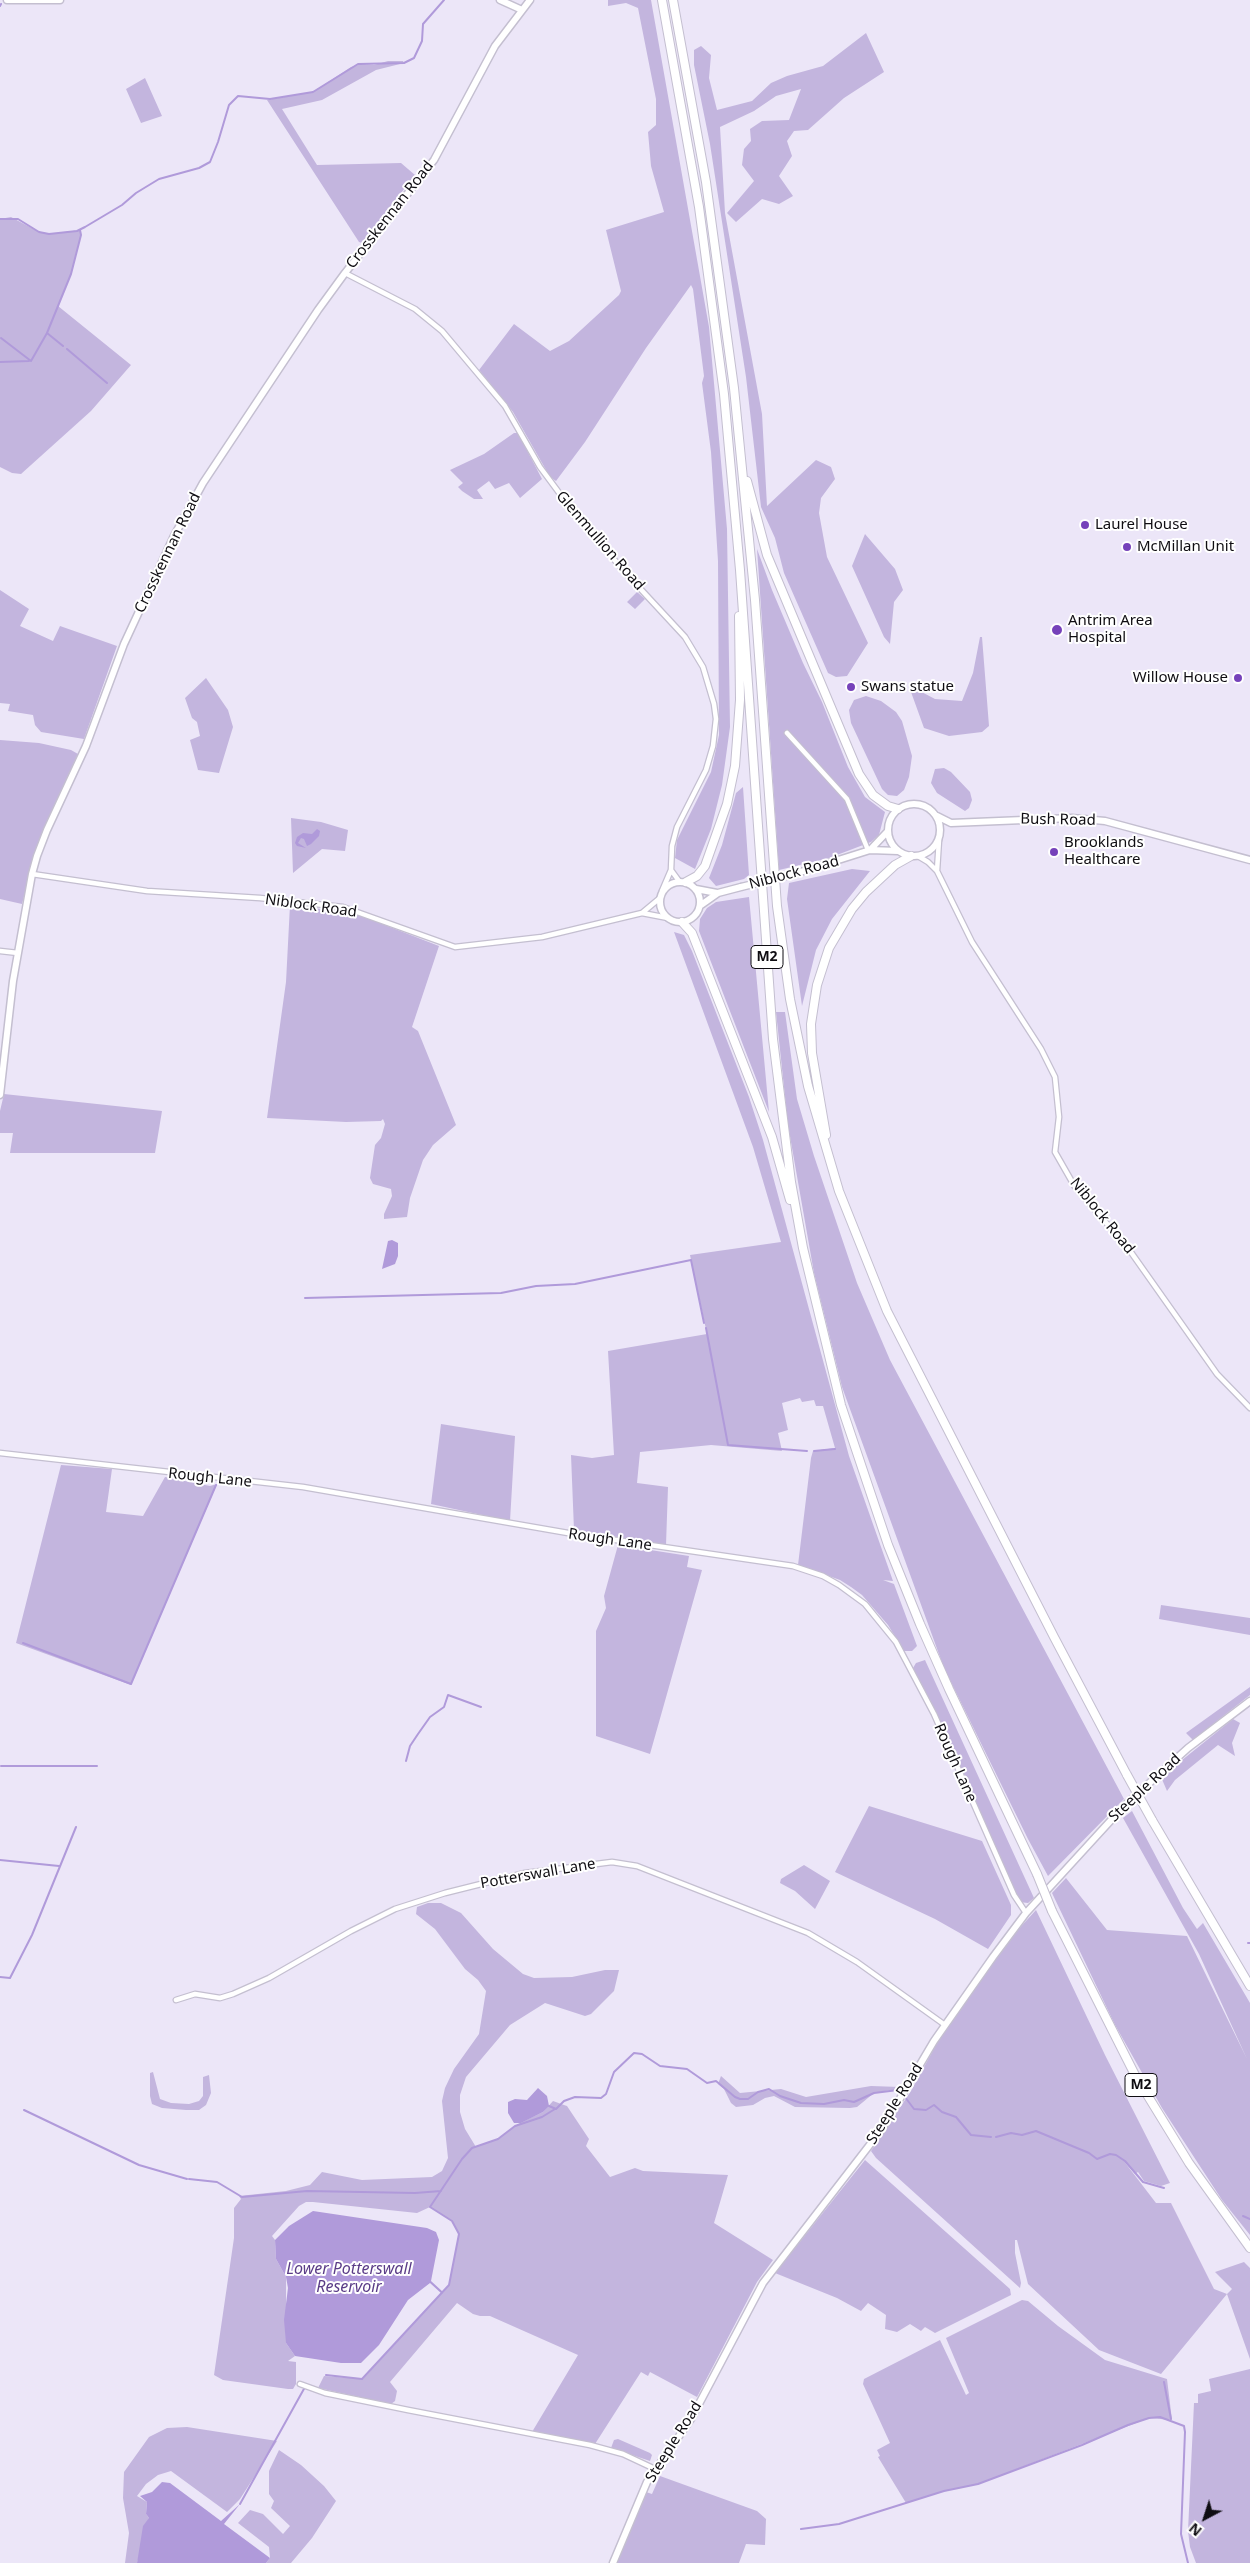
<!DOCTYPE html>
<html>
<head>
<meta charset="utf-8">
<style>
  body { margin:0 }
  #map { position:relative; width:1250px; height:2563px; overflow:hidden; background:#ece6f8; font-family:"Noto Sans",sans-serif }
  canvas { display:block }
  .north { position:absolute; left:1180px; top:2493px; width:50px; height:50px; -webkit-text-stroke:4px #fff; paint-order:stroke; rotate:220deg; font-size:14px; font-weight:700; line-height:20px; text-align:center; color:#0f0d12 }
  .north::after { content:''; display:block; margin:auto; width:18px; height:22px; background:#0f0d12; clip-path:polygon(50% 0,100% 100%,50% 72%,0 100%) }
</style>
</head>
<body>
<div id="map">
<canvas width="1250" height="2563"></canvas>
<div class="north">N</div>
</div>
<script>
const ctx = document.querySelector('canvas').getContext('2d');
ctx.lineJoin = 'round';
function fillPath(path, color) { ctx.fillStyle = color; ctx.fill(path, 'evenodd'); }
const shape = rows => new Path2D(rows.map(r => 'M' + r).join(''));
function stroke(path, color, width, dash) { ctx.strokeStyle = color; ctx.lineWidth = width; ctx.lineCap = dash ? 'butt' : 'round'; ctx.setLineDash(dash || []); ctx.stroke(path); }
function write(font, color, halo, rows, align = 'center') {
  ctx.font = font + ' "Noto Sans",sans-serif'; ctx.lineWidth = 4; ctx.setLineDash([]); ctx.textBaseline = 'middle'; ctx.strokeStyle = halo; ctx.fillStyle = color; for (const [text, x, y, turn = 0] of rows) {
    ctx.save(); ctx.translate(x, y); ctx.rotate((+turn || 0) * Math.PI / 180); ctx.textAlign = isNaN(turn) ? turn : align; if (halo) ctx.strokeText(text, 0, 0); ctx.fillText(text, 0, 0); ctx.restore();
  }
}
fillPath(shape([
  [608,0,651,0,709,327,727,529,730,727,722,785,711,829,695,869,675,858,677,840,711,772,719,735,718,561,711,452,702,383,704,376,693,289,691,285,646,348,585,442,556,481,550,477,513,412,479,370,514,324,550,351,569,341,619,295,621,291,606,230,664,212,651,166,648,132,656,125,656,99,638,8,626,3,608,6],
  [866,33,884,72,844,98,808,130,794,131,787,141,792,156,779,176,793,196,779,204,762,199,736,222,727,213,754,181,742,165,744,149,751,141,750,129,762,121,789,120,801,89,776,96,754,111,720,127,725,213,762,414,767,506,816,460,831,467,835,479,821,498,819,513,827,557,868,643,847,676,836,677,828,673,784,573,775,538,761,507,746,377,710,144,694,65,694,50,701,46,711,55,709,78,717,110,752,101,771,83,787,76,823,66],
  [388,61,403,61,404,63,376,70,322,100,282,109,317,165,401,163,415,175,362,243,359,242,267,100,313,92,351,67,361,64,374,65],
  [145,78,162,116,141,123,126,89],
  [11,217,39,232,49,234,80,230,81,235,71,274,58,306,131,365,91,411,21,474,12,473,0,467,0,219],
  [514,433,518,433,542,479,520,498,509,483,495,489,489,481,477,490,483,499,474,499,462,491,458,487,463,483,450,470,484,454],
  [865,534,895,569,903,590,894,602,890,644,884,637,852,566],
  [757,549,772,590,803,663,822,702,848,767,865,797,885,812,879,835,871,842,829,858,779,870],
  [0,590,29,609,20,626,53,641,60,626,117,646,84,739,41,732,35,725,33,715,8,711,10,704,0,703],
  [637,592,645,599,635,609,627,602],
  [980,637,982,637,989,726,982,732,949,736,924,728,911,692,914,688,935,699,962,701,973,673],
  [206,678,228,710,233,727,219,773,198,770,190,740,200,736,197,722,192,718,185,698],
  [866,696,881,701,896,712,902,721,912,756,909,777,904,790,897,796,888,795,882,789,851,723,849,710,854,700],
  [0,740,39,743,71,750,78,754,36,852,22,904,0,899],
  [944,768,951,772,970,792,972,800,969,808,965,811,937,793,931,783,935,769],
  [743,787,749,875,744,879,716,886,709,878,722,845,736,793],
  [291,818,321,822,348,830,345,851,322,849,293,873],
  [852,869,870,871,832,919,816,950,802,1006,787,899,789,883],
  [749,897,769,1112,699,931,700,919,707,908,716,902],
  [290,905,354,913,439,946,412,1027,418,1031,456,1125,433,1145,423,1160,410,1198,407,1217,384,1219,384,1214,392,1196,391,1189,373,1184,370,1178,375,1145,381,1138,385,1124,383,1119,381,1121,346,1122,267,1118,286,982],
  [674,932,684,935,692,951,749,1097,763,1140,849,1456,893,1581,883,1580,894,1584,917,1646,912,1651,904,1651,888,1625,862,1595,851,1587,840,1580,798,1565,811,1458,813,1451,835,1448,823,1406,816,1406,814,1400,802,1402,800,1398,782,1403,788,1430,778,1433,782,1451,711,1445,640,1452,637,1483,668,1487,666,1545,574,1530,571,1455,592,1458,614,1455,608,1351,707,1334,690,1255,781,1242,753,1147],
  [776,1012,785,1012,797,1099,814,1156,857,1283,890,1360,1124,1799,1048,1876,1028,1839,944,1668,842,1387,814,1273,788,1125],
  [4,1094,162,1111,155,1153,10,1153,13,1133,0,1133,0,1111],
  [441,1424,515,1436,510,1521,431,1504],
  [61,1465,112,1469,106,1512,143,1516,165,1477,210,1486,217,1484,131,1685,16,1643],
  [618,1545,689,1556,687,1567,702,1570,650,1754,596,1736,596,1631,606,1608,604,1596],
  [1161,1605,1250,1618,1250,1635,1159,1619],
  [925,1660,1034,1898,1028,1903,1019,1902,942,1726,913,1668,916,1663],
  [1250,1687,1250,1695,1193,1740,1186,1733],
  [1233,1719,1240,1723,1232,1743,1235,1756,1218,1745,1175,1780,1167,1791,1161,1777],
  [869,1806,982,1841,1011,1905,1011,1915,988,1949,935,1919,835,1872],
  [1132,1811,1183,1908,1197,1929,1203,1923,1250,2003,1250,2235,1222,2200,1162,2108,1115,2025,1052,1893,1066,1878,1107,1930,1187,1936,1247,2059,1199,1954,1123,1818],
  [804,1865,830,1881,815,1909,795,1891,780,1883,781,1879],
  [428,1903,441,1903,461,1913,493,1949,523,1974,534,1978,572,1977,605,1970,619,1970,614,1991,591,2014,585,2016,545,2003,510,2025,466,2077,460,2095,460,2112,465,2129,476,2147,498,2139,518,2124,543,2112,553,2101,564,2105,567,2106,589,2139,586,2146,610,2177,635,2168,643,2171,728,2175,714,2223,773,2260,757,2282,697,2397,650,2372,648,2376,641,2372,595,2444,532,2432,578,2355,490,2316,480,2316,473,2314,457,2303,390,2382,397,2391,395,2401,391,2404,318,2388,324,2376,363,2379,449,2285,459,2234,452,2221,430,2207,417,2213,313,2202,306,2202,299,2206,272,2236,275,2240,276,2259,286,2277,286,2343,295,2356,288,2361,296,2362,296,2384,293,2389,288,2389,223,2380,214,2375,234,2238,234,2208,241,2199,239,2196,286,2191,310,2185,322,2172,362,2180,432,2177,442,2171,448,2158,442,2101,445,2088,454,2069,479,2034,486,1991,478,1980,465,1969,435,1929,416,1914,417,1907],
  [1036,1910,1105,2055,1170,2183,1161,2186,1144,2181,1138,2172,1135,2174,1123,2160,1156,2203,1171,2203,1214,2289,1227,2294,1232,2289,1215,2272,1244,2262,1250,2268,1250,2359,1227,2294,1161,2374,1099,2350,1028,2284,1017,2240,1015,2240,1015,2253,1021,2283,1020,2288,876,2158,871,2151,911,2091,937,2043,996,1954],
  [153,2072,160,2099,171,2103,189,2104,199,2101,203,2096,203,2077,209,2075,211,2093,206,2105,199,2110,186,2110,162,2108,152,2104,150,2096,150,2073],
  [721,2076,740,2093,781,2089,806,2097,871,2086,900,2087,898,2091,891,2090,874,2093,857,2107,850,2108,795,2107,774,2096,765,2098,753,2105,736,2107,731,2103,724,2089,718,2084],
  [865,2160,1010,2289,1011,2295,935,2333,925,2327,921,2331,910,2324,897,2332,885,2329,886,2315,868,2303,861,2311,837,2298,775,2273],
  [1022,2300,1028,2301,1058,2326,1105,2360,1167,2379,1172,2420,1149,2418,978,2484,944,2491,906,2503,878,2457,880,2456,877,2450,890,2443,863,2384,864,2379,940,2340,966,2395,969,2393,946,2338],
  [1250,2369,1250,2563,1196,2563,1190,2547,1188,2531,1194,2403,1198,2403,1198,2394,1211,2391,1209,2379],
  [187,2427,277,2441,240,2499,227,2512,171,2471,158,2475,146,2484,137,2496,147,2502,146,2514,149,2518,137,2563,125,2563,129,2533,123,2498,124,2472,149,2437,167,2428],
  [618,2439,650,2453,652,2455,650,2461,611,2448,614,2440],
  [279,2450,301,2465,324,2486,336,2501,312,2538,291,2563,266,2563,270,2558,269,2547,238,2523,250,2510,263,2514,283,2534,290,2526,271,2508,274,2501,269,2494,269,2471],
  [660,2476,757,2511,766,2519,765,2545,746,2544,739,2563,617,2563,646,2492,652,2494]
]), '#c3b5de');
fillPath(shape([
  [317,829,320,831,319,836,311,844,307,846,304,839,301,838,298,843,306,848,297,846,295,843,297,837,303,833,312,834],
  [392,1240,398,1243,398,1256,395,1264,382,1269,388,1241],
  [538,2088,547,2096,549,2106,543,2112,521,2123,514,2123,508,2113,508,2102,515,2099,527,2100],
  [313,2211,427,2228,436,2232,439,2240,431,2281,443,2292,442,2294,430,2283,408,2300,379,2345,361,2363,341,2363,295,2356,286,2343,284,2320,288,2288,286,2277,276,2259,275,2240,289,2226],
  [162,2482,170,2483,221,2521,240,2504,224,2524,270,2558,266,2563,137,2563,143,2526,149,2518,146,2514,147,2502,140,2496,152,2492]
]), '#b09ada');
stroke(shape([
  [0,6,1,4],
  [0,219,18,219,39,232,49,234,77,231,85,227,122,205,136,193,159,179,199,168,210,162,218,142,229,105,238,96,270,99,313,92,358,64,404,63,414,58,422,41,423,24,444,0],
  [47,333,63,346],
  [1,338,31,361],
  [67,349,107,383],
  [31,361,47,333,71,274,81,235,80,230],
  [0,362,29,361],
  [305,1298,501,1293,536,1286,575,1284,691,1260,704,1323],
  [706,1328,728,1445,807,1451],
  [814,1451,835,1449],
  [23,1643,131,1684,216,1485],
  [406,1761,410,1746,418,1734,430,1717,444,1707,448,1695,481,1707],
  [1,1766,97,1766],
  [0,1860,59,1866],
  [1248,1943,1250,1943],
  [0,1977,10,1978,32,1935,76,1827],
  [905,2097,914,2109,926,2110,934,2105,942,2112,956,2117,971,2135,991,2137],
  [549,2106,556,2109,564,2101,575,2097,601,2098,606,2094,614,2072,634,2053,642,2054,660,2066,687,2069,707,2083,716,2081,735,2097,740,2099,748,2099,758,2092,769,2089,780,2096,801,2103,824,2104,844,2100,854,2102,874,2093,898,2090],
  [24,2110,139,2165,187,2179],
  [996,2137,1011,2133,1022,2135,1036,2131,1089,2153,1097,2159,1110,2154,1116,2155,1125,2161,1143,2182,1164,2188],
  [189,2179,217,2182,242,2197,307,2191,415,2193,441,2191],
  [1243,2216,1250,2219],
  [326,2375,362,2379,449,2285,459,2234,452,2221,430,2207,462,2159,472,2148,498,2139,515,2126,542,2117,555,2109],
  [1164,2382,1171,2419],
  [240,2504,305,2387],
  [801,2529,839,2524,944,2491,978,2484,1082,2445,1128,2425,1149,2418,1160,2417,1184,2426,1185,2432,1181,2534,1188,2563]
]), '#b09ada', 2);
const street = shape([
  [345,273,415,309,442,331,505,406,540,467,560,494,622,569,685,637,703,667,714,704,716,719,713,746,706,770,677,827,672,846,671,870,662,891],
  [787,733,847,799,868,850],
  [918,856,928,862,937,871,972,942,1041,1049,1055,1077,1059,1117,1055,1152,1075,1187,1128,1248,1217,1374,1250,1408],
  [671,870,679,881],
  [937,871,939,840],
  [32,874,147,891,260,898,343,907,455,947,542,937,642,913,660,898],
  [642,913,668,918],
  [0,951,18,953],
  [0,1453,303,1487,568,1533,793,1566,823,1576,839,1585,865,1604,896,1642,934,1714,1014,1895,1026,1913],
  [176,2000,195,1994,220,1998,233,1994,269,1978,351,1931,395,1909,445,1893,525,1873,612,1862,637,1866,808,1933,857,1962,945,2025],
  [300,2384,325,2393,408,2410,590,2445,623,2454,655,2469]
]);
const secondary = shape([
  [7,0,60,0],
  [500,0,522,10],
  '888 830a26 26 0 1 1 52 0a26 26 0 1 1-52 0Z',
  [937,816,951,823,1072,818,1105,821,1250,860],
  [870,850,888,831],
  [794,874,870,850,898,851],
  '660 902a20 20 0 1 1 40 0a20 20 0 1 1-40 0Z',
  [696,889,717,893],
  [701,905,718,893,741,887],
  [0,1095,13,981,32,874,37,856,47,830,86,746,124,644,174,536,203,483,318,310,345,273,434,160,495,46,530,0],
  [613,2563,647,2482,691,2419,763,2283,882,2129,934,2041,993,1957,1026,1913,1124,1806,1188,1748,1250,1701]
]);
const highway = shape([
  [662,0,699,207,724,394,740,570,773,1039,791,1182,803,1248,841,1405,888,1545,920,1624,949,1689,1037,1874],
  [673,0,706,182,734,388,755,600,777,906,790,999,808,1086,839,1191,887,1311,1054,1637,1127,1775],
  [747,481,767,555,859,774,873,795,888,806,898,809],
  [686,882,697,876,705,866,727,804,735,766,740,700,739,616],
  [682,922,692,933,772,1137,790,1200],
  [826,1135,812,1053,811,1024,817,985,829,948,852,909,866,892,895,865,911,856],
  [1152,1820,1250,1986],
  [1052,1911,1135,2075,1189,2163,1250,2248]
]);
stroke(street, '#c4bfd0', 7);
stroke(secondary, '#c4bfd0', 9);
stroke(highway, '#c4bfd0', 10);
stroke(street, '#fff', 4.5);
stroke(secondary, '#fff', 6);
stroke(highway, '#fff', 8);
const secondaryBridge = shape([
  [741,887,794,874]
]);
const highwayBridge = shape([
  [1127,1775,1152,1820],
  [1037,1874,1052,1911]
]);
stroke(secondaryBridge, '#c4bfd0', 9, []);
stroke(highwayBridge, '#c4bfd0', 10, []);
stroke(secondaryBridge, '#fff', 6);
stroke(highwayBridge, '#fff', 8);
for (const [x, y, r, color] of [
  [1085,525,5,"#7642ba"],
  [1127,547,5,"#7642ba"],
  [1057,630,6,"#7642ba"],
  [1238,678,5,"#7642ba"],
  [851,687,5,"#7642ba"],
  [1054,852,5,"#7642ba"]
]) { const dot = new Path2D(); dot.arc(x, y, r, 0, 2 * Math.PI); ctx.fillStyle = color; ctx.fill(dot); stroke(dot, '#fff', 2); }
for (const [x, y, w] of [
  [767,957,32],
  [1141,2085,32]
]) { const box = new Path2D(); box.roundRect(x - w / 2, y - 11.5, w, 23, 4); ctx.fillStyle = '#fff'; ctx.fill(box); stroke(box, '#0f0d12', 1); }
write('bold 14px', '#0f0d12', null, [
  ["M2",767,957],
  ["M2",1141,2085]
]);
write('15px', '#0f0d12', '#fff', [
  ["Crosskennan Road",390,215,-52],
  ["Glenmullion Road",600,541,49],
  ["Crosskennan Road",168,553,-64],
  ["Bush Road",1058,820,1],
  ["Niblock Road",794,873,-15],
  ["Niblock Road",311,906,8],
  ["Niblock Road",1102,1216,51],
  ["Rough Lane",210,1478,6],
  ["Rough Lane",610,1540,8],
  ["Rough Lane",955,1763,66],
  ["Steeple Road",1145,1788,-43],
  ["Potterswall Lane",538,1874,-10],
  ["Steeple Road",895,2104,-58],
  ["Steeple Road",674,2442,-58]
]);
write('15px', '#0f0d12', '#fff', [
  ["Laurel House",1095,525],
  ["McMillan Unit",1137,547],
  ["Antrim Area",1068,621],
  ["Hospital",1068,638],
  ["Willow House",1228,678,"right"],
  ["Swans statue",861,687],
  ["Brooklands",1064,843],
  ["Healthcare",1064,860]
], 'left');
write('italic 16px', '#5a3c87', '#fff', [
  ["Lower Potterswall",349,2269],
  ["Reservoir",349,2287]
]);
</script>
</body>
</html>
